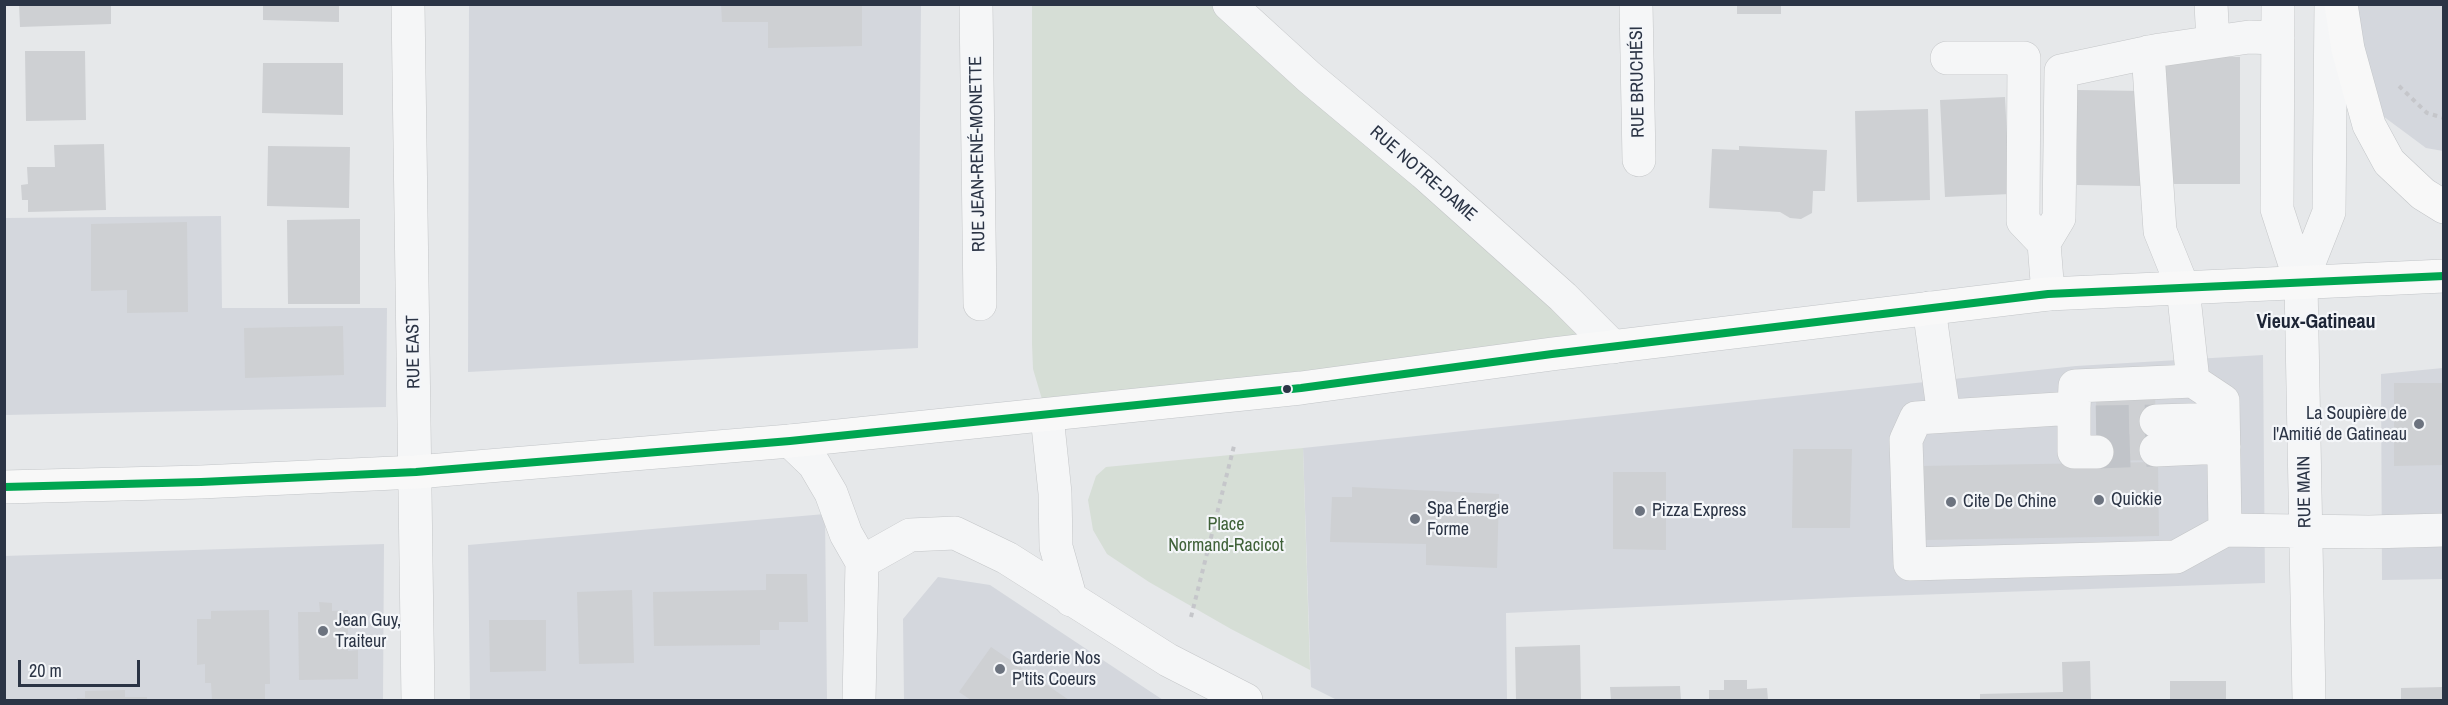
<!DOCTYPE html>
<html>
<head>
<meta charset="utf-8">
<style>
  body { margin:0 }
  #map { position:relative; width:2448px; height:705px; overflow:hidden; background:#e6e8ea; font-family:"Archivo Narrow",sans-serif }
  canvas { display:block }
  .frame { position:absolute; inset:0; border:6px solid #2b3445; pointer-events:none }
  .scale { position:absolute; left:18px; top:660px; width:122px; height:27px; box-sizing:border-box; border:3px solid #2b3445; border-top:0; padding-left:8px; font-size:18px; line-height:21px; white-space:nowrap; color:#2b3445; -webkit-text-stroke:4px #f4f6f9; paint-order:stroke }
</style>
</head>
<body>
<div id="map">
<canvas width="2448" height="705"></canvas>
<div class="frame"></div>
<div class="scale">20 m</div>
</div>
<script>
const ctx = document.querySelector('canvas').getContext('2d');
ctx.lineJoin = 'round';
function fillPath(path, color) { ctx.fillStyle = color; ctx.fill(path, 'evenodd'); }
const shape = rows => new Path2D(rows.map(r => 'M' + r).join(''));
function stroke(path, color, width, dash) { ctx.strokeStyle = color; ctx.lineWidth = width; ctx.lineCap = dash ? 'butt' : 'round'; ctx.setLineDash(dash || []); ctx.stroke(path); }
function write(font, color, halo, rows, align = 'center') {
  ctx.font = font + ' "Archivo Narrow",sans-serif'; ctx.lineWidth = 4.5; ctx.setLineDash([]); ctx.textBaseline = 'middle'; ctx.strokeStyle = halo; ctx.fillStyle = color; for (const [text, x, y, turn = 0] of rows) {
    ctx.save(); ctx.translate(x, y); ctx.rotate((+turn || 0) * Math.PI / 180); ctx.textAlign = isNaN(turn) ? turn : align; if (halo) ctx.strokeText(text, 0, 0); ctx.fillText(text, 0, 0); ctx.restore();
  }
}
fillPath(shape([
  [469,5,921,5,918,348,468,372],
  [2337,5,2443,5,2443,151,2426,148,2364,102],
  [221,216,222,308,387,308,386,407,5,415,5,218],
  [2263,355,2265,583,1855,597,1506,613,1507,700,1337,700,1311,687,1303,448,2076,366],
  [2443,368,2443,579,2382,580,2381,374],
  [825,514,827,700,470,700,468,545],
  [384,544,383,700,5,700,4,556],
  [938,577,990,585,1163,700,904,700,903,619]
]), '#d4d7dd');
fillPath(shape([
  [1032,4,1229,5,1613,347,1047,416,1033,369,1032,344],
  [1303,448,1310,670,1231,629,1149,582,1107,554,1093,530,1088,500,1096,476,1106,467]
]), '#d6ded6');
fillPath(shape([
  [19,4,111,4,111,24,20,27],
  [263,4,339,4,339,22,263,20],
  [721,4,862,4,862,46,768,48,768,22,722,22],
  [1737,4,1781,4,1781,14,1737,14],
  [25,51,85,51,86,120,26,121],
  [2166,57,2240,57,2240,184,2166,184],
  [263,63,343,63,343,115,262,113],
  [2077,90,2143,91,2142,186,2077,185],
  [2005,97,2010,194,1945,197,1940,100],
  [1928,109,1930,200,1857,202,1855,111],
  [104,144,106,210,28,212,28,200,22,200,21,185,28,184,27,167,55,167,54,145],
  [268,146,350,147,349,208,267,206],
  [1739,146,1827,150,1825,191,1813,191,1812,213,1801,219,1790,218,1780,212,1709,208,1712,149,1739,150],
  [360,219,360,304,288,304,287,220],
  [187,222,188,312,127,313,127,290,91,291,91,224],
  [343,326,344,375,245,378,244,328],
  [2394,383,2444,383,2444,465,2394,466],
  [2155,394,2157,460,2097,461,2096,396],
  [1793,449,1852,449,1850,528,1792,528],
  [2158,462,2159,536,1921,540,1920,466],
  [1613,472,1666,472,1666,550,1613,549],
  [1352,487,1499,494,1497,568,1426,565,1426,544,1330,542,1332,497,1352,497],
  [766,574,807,574,808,622,779,622,779,630,760,630,760,645,654,646,653,592,766,590],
  [632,590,634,663,579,664,577,592],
  [319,602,332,603,332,611,348,610,348,651,358,650,358,679,299,680,298,612,320,612],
  [269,610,270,684,265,684,265,699,212,700,211,683,205,683,205,664,197,665,197,619,211,619,211,611],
  [489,620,546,620,546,671,490,672],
  [1580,645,1581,700,1516,700,1515,647],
  [991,647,1069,700,971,700,959,692],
  [2090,661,2091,700,1980,700,1980,694,2063,692,2062,662],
  [1724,680,1747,680,1747,689,1767,688,1768,700,1709,700,1709,690,1724,690],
  [2170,681,2226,681,2226,700,2170,700],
  [1680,686,1681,700,1611,700,1610,687],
  [2444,687,2444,700,2401,700,2401,688],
  [125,690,125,697,147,697,147,700,77,700,77,698,85,698,85,691]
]), '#ced0d3');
stroke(shape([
  [2096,422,2156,421],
  [2097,452,2156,450]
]), '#c1c4c9', 33, [33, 16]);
const minor = shape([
  [408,4,418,700],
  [976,4,980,304],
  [1229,4,1309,77,1424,173,1563,297,1613,347],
  [1636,4,1639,160],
  [2211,4,2213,42],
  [2278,4,2277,209,2301,283,2309,700],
  [2148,52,2160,231,2183,288,2193,381],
  [1947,58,2024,58,2023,221,2044,243],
  [2301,283,2329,212,2331,4],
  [2048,294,2044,243,2059,218,2061,71,2160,50,2249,37,2278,38],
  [1929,308,1944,416],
  [2074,408,2074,452,2097,452],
  [1047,416,1055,493,1056,547,1071,600],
  [2156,421,2223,419],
  [790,441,814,464,831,493,846,534,862,562,859,700],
  [2156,450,2224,447],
  [2225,530,2176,557,1910,564,1906,440,1916,418,2074,408,2075,386,2193,381,2223,401,2225,530,2369,532,2444,530],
  [862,562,910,535,955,533,1007,558,1168,660,1246,700]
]);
const major = shape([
  [2341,4,2348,49,2369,125,2389,162,2423,194,2444,207],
  [4,487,201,482,416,472,790,441,1301,388,1552,354,2048,294,2444,276]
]);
stroke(minor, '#c4c6c8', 34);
stroke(major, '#c2c5c8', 34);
stroke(shape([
  [2399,86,2427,113,2444,118],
  [1191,617,1234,446]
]), '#c5c6ca', 4, [4.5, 4.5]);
stroke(minor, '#f5f6f7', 33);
stroke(major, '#f8f8f8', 33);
stroke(shape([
  [4,487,201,482,416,472,790,441,1301,388,1552,354,2048,294,2444,276]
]), '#00a651', 8);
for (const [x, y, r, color] of [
  [1287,389,5,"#2b3445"],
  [2419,424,6,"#6c737f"],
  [2099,500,6,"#6c737f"],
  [1951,502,6,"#6c737f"],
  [1640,511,6,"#6c737f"],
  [1415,519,6,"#6c737f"],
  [323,631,6,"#6c737f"],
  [1000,669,6,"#6c737f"]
]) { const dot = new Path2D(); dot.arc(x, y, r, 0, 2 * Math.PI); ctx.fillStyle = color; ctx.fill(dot); stroke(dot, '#f4f6f9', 2); }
write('18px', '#2b3445', '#f4f6f9', [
  ["RUE BRUCHÉSI",1638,82,-91],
  ["RUE JEAN-RENÉ-MONETTE",978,154,-91],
  ["RUE NOTRE-DAME",1423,174,41],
  ["RUE EAST",414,352,-91],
  ["RUE MAIN",2305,492,-91]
]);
write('18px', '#2b3445', '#f4f6f9', [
  ["La Soupière de",2407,414,"right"],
  ["l'Amitié de Gatineau",2407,435,"right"],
  ["Quickie",2111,500],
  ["Cite De Chine",1963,502],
  ["Spa Énergie",1427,509],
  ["Forme",1427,530],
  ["Pizza Express",1652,511],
  ["Jean Guy,",335,621],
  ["Traiteur",335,642],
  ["Garderie Nos",1012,659],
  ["P'tits Coeurs",1012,680]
], 'left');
write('18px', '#3f6138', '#f4f6f9', [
  ["Place",1226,525],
  ["Normand-Racicot",1226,546]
]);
write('bold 20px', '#1d2536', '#f4f6f9', [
  ["Vieux-Gatineau",2316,323]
]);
</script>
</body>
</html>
